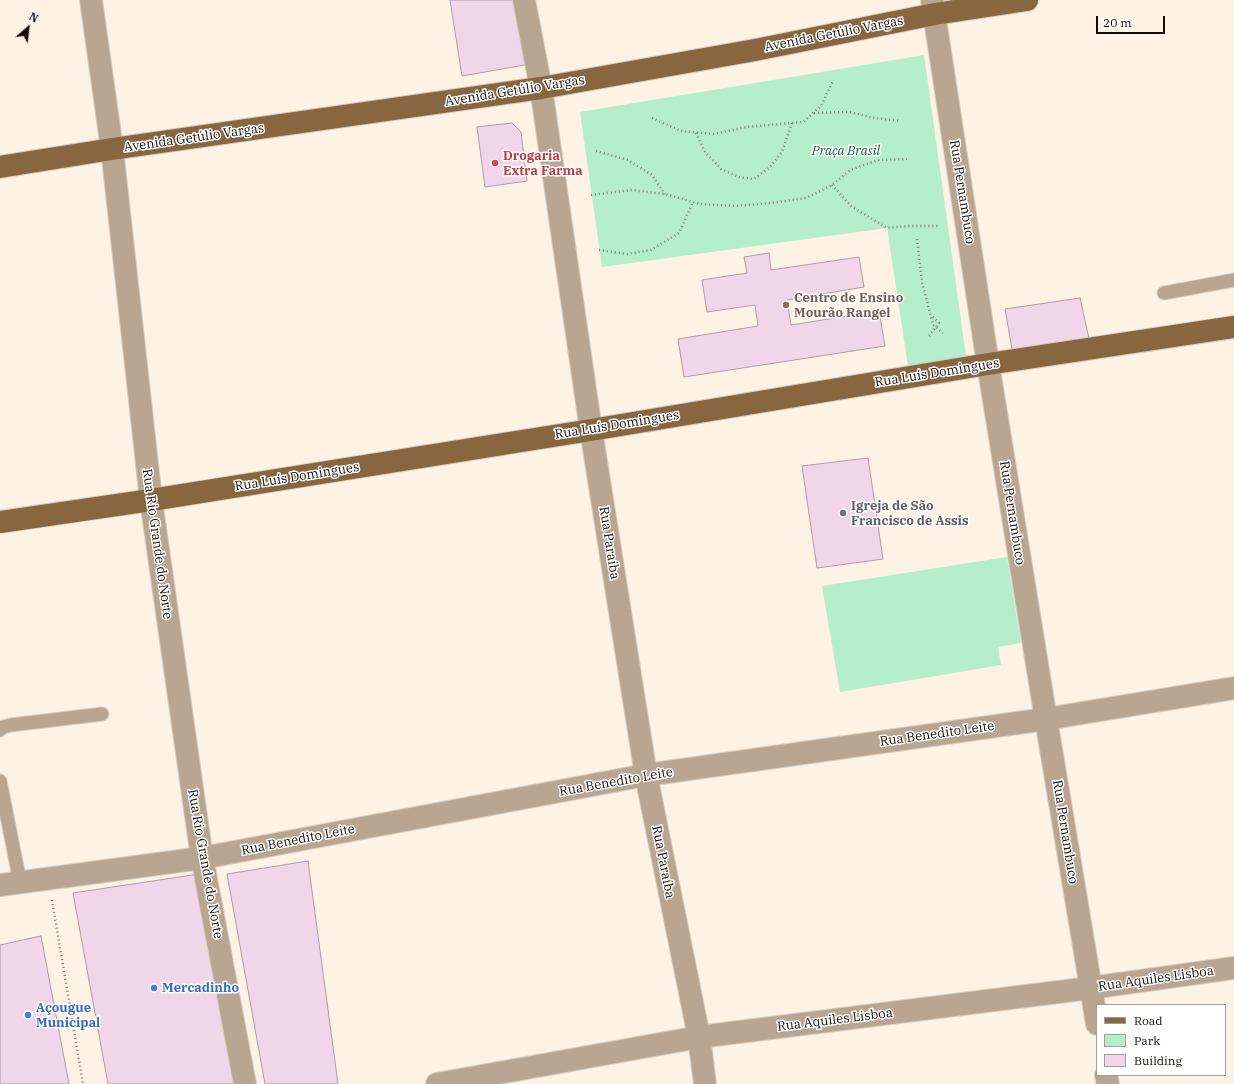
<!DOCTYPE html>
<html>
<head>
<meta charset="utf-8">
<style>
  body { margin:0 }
  #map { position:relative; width:1234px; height:1084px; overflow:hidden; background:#fdf2e4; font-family:"IBM Plex Serif",serif }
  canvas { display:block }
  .legend { position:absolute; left:1096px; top:1004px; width:130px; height:72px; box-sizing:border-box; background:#fff; border:1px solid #a09e9b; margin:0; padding:5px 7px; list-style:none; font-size:12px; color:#120c05 }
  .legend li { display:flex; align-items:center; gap:8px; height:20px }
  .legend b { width:20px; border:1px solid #a09e9b }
  .north { position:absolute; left:8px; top:8px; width:40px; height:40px; -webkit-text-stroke:3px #fff; paint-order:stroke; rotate:28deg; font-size:11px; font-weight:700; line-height:16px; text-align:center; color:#120c05 }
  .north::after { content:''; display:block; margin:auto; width:14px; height:18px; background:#120c05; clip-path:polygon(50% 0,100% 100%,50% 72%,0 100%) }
  .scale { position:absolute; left:1096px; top:16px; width:69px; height:18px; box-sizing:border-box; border:2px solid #120c05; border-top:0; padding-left:5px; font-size:12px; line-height:14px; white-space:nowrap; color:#120c05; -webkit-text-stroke:3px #fff; paint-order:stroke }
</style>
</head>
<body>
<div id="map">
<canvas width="1234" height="1084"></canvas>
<ul class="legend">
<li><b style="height:5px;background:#876640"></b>Road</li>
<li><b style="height:11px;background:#b5eeca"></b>Park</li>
<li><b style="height:11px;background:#f0d6e8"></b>Building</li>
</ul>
<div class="north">N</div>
<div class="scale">20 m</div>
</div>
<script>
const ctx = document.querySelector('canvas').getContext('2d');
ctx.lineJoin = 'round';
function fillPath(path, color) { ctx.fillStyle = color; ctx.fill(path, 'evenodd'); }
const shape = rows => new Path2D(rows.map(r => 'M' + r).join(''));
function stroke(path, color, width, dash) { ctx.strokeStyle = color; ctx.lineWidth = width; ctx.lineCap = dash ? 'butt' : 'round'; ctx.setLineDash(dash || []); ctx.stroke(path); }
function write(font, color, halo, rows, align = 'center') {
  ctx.font = font + ' "IBM Plex Serif",serif'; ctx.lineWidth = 3; ctx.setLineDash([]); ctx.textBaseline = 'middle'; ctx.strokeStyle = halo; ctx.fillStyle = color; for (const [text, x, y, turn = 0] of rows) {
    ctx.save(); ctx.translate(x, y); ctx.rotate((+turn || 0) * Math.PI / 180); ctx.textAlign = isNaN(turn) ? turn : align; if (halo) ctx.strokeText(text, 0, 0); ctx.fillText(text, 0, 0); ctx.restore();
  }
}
fillPath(shape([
  [924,55,966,356,908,366,887,228,602,267,580,112],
  [1007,557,1021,643,998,647,1001,665,840,692,822,586]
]), '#b5eeca');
const building = shape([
  [450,0,514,0,525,65,462,76,450,0],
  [512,123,521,132,527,181,485,187,477,127,512,123],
  [769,253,771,270,859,257,864,287,787,300,791,325,879,311,885,346,684,377,678,339,758,326,755,305,707,312,702,280,747,273,744,257,769,253],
  [1080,298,1090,343,1013,355,1005,309,1080,298],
  [868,458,883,559,817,568,802,466,868,458],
  [308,861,338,1084,265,1084,227,874,308,861],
  [199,874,234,1084,108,1084,73,893,199,874],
  [41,936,69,1084,0,1084,0,945,41,936]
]);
fillPath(building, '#f0d6e8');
stroke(building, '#b199aa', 1);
const service = shape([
  [1164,293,1234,280],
  [0,730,3,727,11,725,102,714],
  [0,781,20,882]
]);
const minor = shape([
  [524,0,541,88,591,430,646,775,699,1037,705,1084],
  [932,0,988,364,1046,719,1097,1024],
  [1106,1075,1108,1084]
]);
const tertiary = shape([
  [91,0,112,149,151,500,202,858,245,1084],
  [0,885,202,858,646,775,1046,719,1234,688],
  [437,1084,699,1037,1090,988,1234,968]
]);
const primary = shape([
  [0,167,112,149,541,88,755,50,935,14,1027,0],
  [0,522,151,500,591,430,988,364,1234,327]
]);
stroke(service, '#d7cdc0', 15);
stroke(minor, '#d7cdc0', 24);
stroke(tertiary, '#d7cdc0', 24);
stroke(primary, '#d7cdc0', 24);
stroke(shape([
  [814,113,849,112,875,118,901,121],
  [652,118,681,131,714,134,746,127,803,122,821,106,833,81],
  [696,133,705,152,721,169,739,177,754,179,769,168,782,152,792,123],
  [596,151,628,160,652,175,665,194],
  [832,185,851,206,887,228,908,226,939,226],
  [591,195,631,190,665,194,700,204,736,206,771,203,806,198,832,185,850,170,878,160,907,159],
  [917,239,922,282,933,325,943,333],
  [599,250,627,254,651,250,679,233,693,202],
  [929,336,939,323,931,315],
  [52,900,83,1084]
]), '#847b71', 2.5, [1, 3]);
stroke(service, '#b9a692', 13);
stroke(minor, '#b9a692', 22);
stroke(tertiary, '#b9a692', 22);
stroke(primary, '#876640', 22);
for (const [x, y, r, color] of [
  [495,163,4,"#e0444e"],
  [786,305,4,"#8d6e63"],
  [843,513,4,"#6b7280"],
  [154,988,4,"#3f7fe0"],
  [28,1015,4,"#3f7fe0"]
]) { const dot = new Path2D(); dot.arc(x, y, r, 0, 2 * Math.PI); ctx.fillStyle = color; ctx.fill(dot); stroke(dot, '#fff', 1.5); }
write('13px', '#120c05', '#fff', [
  ["Avenida Getúlio Vargas",834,34,-11],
  ["Avenida Getúlio Vargas",515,91,-9],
  ["Avenida Getúlio Vargas",194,138,-8],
  ["Rua Pernambuco",962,192,81],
  ["Rua Luís Domingues",937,373,-9],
  ["Rua Luís Domingues",617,425,-9],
  ["Rua Luís Domingues",297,477,-9],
  ["Rua Pernambuco",1012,513,81],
  ["Rua Paraíba",609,543,81],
  ["Rua Rio Grande do Norte",157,544,82],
  ["Rua Benedito Leite",937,734,-8],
  ["Rua Benedito Leite",616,782,-10],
  ["Rua Pernambuco",1065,832,81],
  ["Rua Benedito Leite",298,840,-11],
  ["Rua Paraíba",663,862,79],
  ["Rua Rio Grande do Norte",205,864,80],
  ["Rua Aquiles Lisboa",1156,979,-8],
  ["Rua Aquiles Lisboa",835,1020,-7]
]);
write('italic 13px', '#165a38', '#fff', [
  ["Praça Brasil",846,151]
]);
write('bold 13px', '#be3a42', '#fff', [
  ["Drogaria",503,156],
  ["Extra Farma",503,171]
], 'left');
write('bold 13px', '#785e54', '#fff', [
  ["Centro de Ensino",794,298],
  ["Mourão Rangel",794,313]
], 'left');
write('bold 13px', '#5b616d', '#fff', [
  ["Igreja de São",851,506],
  ["Francisco de Assis",851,521]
], 'left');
write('bold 13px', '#366cbe', '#fff', [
  ["Mercadinho",162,988],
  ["Açougue",36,1008],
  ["Municipal",36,1023]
], 'left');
</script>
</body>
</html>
